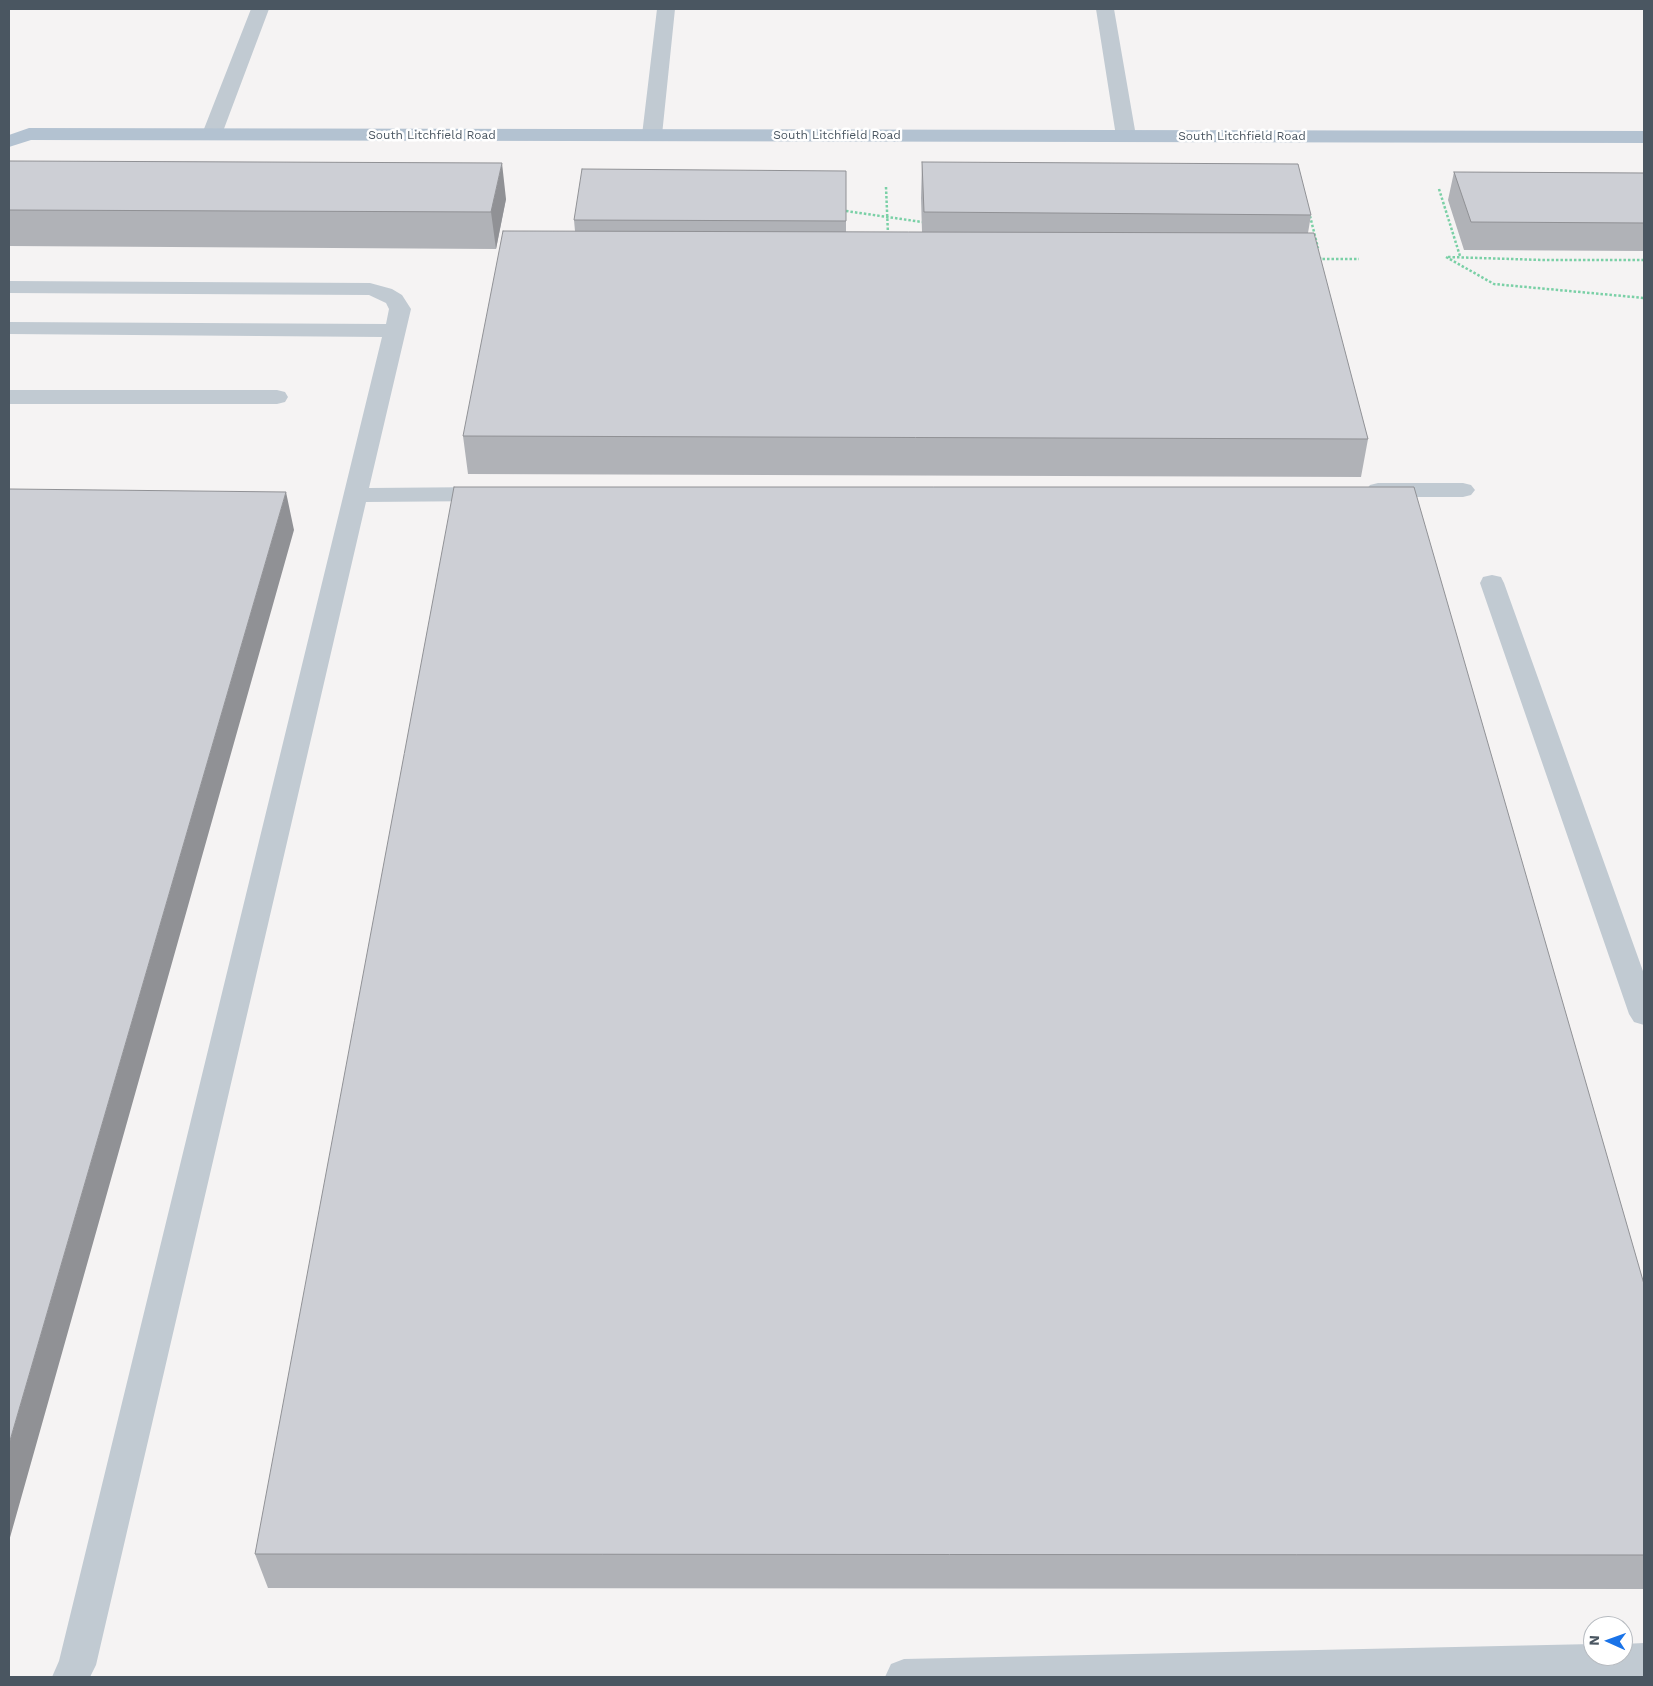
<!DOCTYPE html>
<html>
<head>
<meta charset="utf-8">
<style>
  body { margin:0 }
  #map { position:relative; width:1653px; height:1686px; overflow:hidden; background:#f5f3f3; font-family:"Work Sans",sans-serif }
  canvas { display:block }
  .frame { position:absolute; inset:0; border:10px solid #4a5661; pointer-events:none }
  .north { position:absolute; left:1583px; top:1616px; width:50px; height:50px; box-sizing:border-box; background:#fff; border:1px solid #b7bbc0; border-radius:50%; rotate:272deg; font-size:14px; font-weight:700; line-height:20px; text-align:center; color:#4a5661 }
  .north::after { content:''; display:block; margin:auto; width:18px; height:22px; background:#1a73e8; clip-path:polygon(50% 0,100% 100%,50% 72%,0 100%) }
</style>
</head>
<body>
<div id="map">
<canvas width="1653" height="1686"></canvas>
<div class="frame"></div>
<div class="north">N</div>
</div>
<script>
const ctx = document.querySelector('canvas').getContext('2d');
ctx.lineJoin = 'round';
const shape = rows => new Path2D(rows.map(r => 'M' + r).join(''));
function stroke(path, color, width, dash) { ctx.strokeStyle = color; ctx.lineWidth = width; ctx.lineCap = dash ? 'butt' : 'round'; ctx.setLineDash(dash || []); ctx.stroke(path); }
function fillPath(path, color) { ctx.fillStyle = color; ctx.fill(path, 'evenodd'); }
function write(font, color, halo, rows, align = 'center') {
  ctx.font = font + ' "Work Sans",sans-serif'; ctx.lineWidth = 5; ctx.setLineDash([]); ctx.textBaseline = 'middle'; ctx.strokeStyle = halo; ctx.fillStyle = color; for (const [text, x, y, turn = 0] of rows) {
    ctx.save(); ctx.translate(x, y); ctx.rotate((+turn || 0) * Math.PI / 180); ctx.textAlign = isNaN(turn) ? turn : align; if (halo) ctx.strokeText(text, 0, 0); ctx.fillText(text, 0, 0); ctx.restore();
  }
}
stroke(shape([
  [886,187,888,234],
  [1439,189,1460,256],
  [846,211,922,222],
  [1310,216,1318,248],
  [1320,257,1320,259,1359,259],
  [1446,257,1494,284,1644,298],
  [1448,257,1543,260,1644,260]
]), '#7ad0a6', 2.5, [2.5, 2]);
fillPath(shape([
  [251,9,269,9,222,134,219,138,212,140,205,138,202,134,251,9],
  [657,9,675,9,662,135,659,139,652,141,645,139,642,135,657,9],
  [1096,9,1114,9,1136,136,1133,140,1126,142,1119,140,1116,136,1096,9],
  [9,281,370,283,392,289,402,295,411,309,369,488,490,487,498,489,502,494,498,499,490,501,366,502,96,1665,90,1677,52,1677,59,1661,382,337,9,334,9,322,386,324,389,309,386,303,369,295,9,293,9,281],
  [9,390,277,390,285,392,288,397,285,402,277,404,9,404,9,390],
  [1378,483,1463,483,1471,485,1475,490,1471,495,1463,497,1378,497,1370,495,1366,490,1370,485,1378,483],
  [1492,575,1501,577,1504,583,1644,974,1644,1025,1634,1022,1629,1014,1480,583,1483,577,1492,575],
  [1644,1643,1644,1677,885,1677,891,1664,904,1659,1593,1644,1593,1656,1623,1656,1623,1644,1644,1643]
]), '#c1cad2');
fillPath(shape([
  [29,128,1644,131,1644,143,31,140,9,147,9,135,29,128]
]), '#b3c2d1');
fillPath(shape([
  [9,161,506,199,496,249,9,246],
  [922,162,1311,215,1308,233,1368,439,1361,477,468,474,463,436,575,231,574,220,846,171,846,232,922,232,921,198],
  [1454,172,1644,173,1644,251,1464,250,1448,200],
  [1644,1284,1644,1589,268,1588,255,1554]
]), '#b0b2b7');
fillPath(shape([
  [502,163,506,199,496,249,491,212],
  [286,492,294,530,9,1541,9,1444]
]), '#909195');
const building = shape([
  [9,161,502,163,491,212,9,210,9,161],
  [922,162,1298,164,1311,215,924,212,922,162],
  [582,169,846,171,846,221,574,220,582,169],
  [1454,172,1644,173,1644,223,1471,222,1454,172],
  [503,231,1314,233,1368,439,463,436,503,231],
  [454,487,1414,487,1644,1284,1644,1555,255,1554,454,487],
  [9,489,286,492,9,1444,9,489]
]);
fillPath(building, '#cdcfd5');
stroke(building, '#909195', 1);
write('12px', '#4a5661', '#fff', [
  ["South Litchfield Road",432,135],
  ["South Litchfield Road",837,135],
  ["South Litchfield Road",1242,136]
]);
</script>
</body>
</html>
